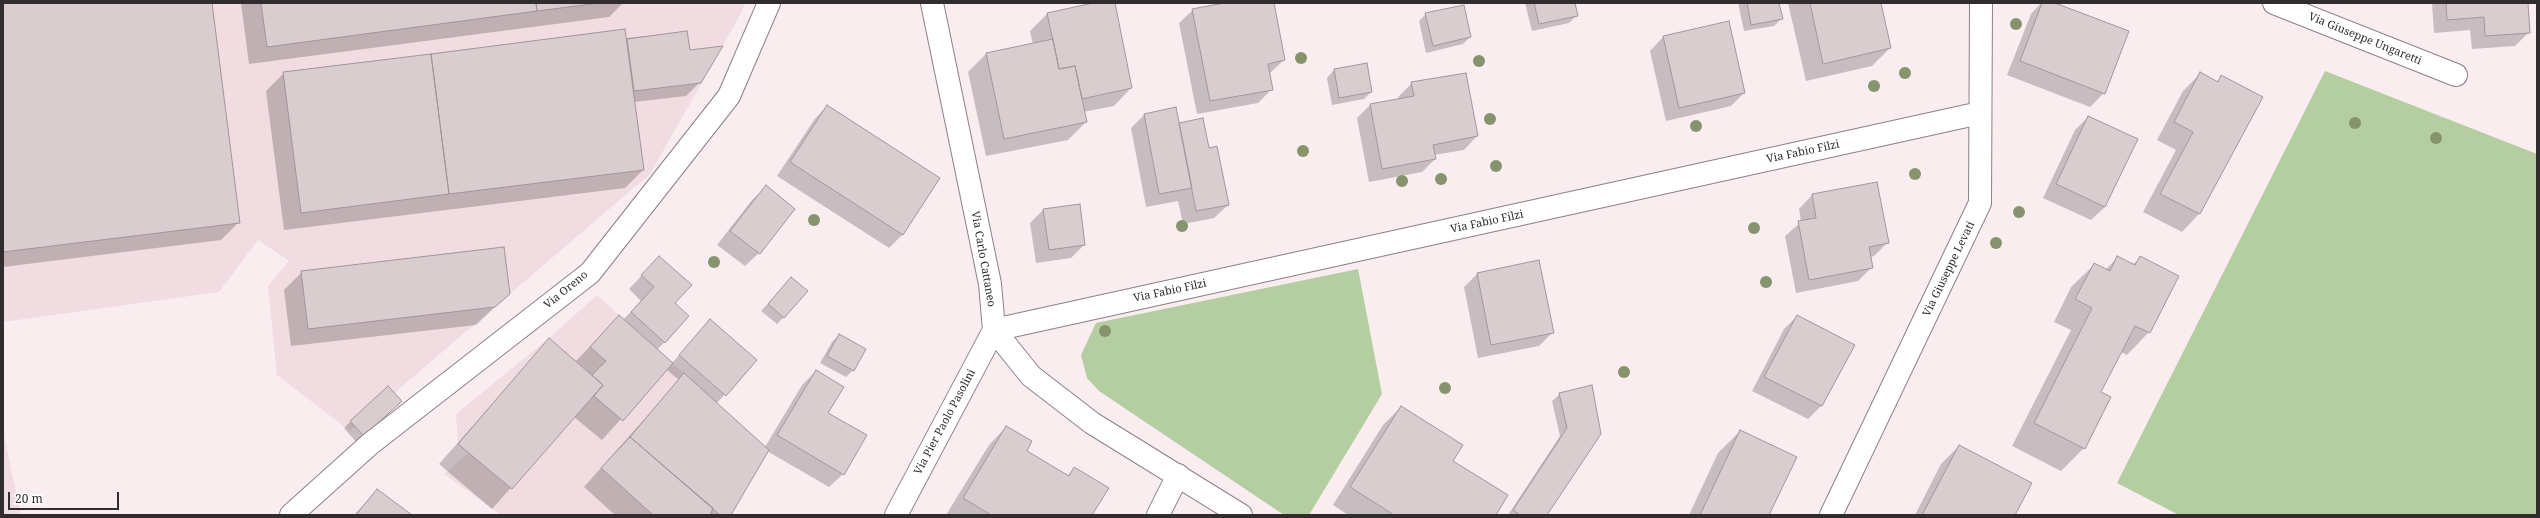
<!DOCTYPE html>
<html>
<head>
<meta charset="utf-8">
<style>
  body { margin:0 }
  #map { position:relative; width:2540px; height:518px; overflow:hidden; background:#f9edf0; font-family:"Noto Serif",serif }
  canvas { display:block }
  .frame { position:absolute; inset:0; border:4px solid #312d2e; pointer-events:none }
  .scale { position:absolute; left:8px; top:492px; width:111px; height:18px; box-sizing:border-box; border:2px solid #312d2e; border-top:0; padding-left:5px; font-size:12px; line-height:14px; white-space:nowrap; color:#312d2e; -webkit-text-stroke:3px #fff; paint-order:stroke }
</style>
</head>
<body>
<div id="map">
<canvas width="2540" height="518"></canvas>
<div class="frame"></div>
<div class="scale">20 m</div>
</div>
<script>
const ctx = document.querySelector('canvas').getContext('2d');
ctx.lineJoin = 'round';
function fillPath(path, color) { ctx.fillStyle = color; ctx.fill(path, 'evenodd'); }
const shape = rows => new Path2D(rows.map(r => 'M' + r).join(''));
function stroke(path, color, width, dash) { ctx.strokeStyle = color; ctx.lineWidth = width; ctx.lineCap = dash ? 'butt' : 'round'; ctx.setLineDash(dash || []); ctx.stroke(path); }
function write(font, color, halo, rows, align = 'center') {
  ctx.font = font + ' "Noto Serif",serif'; ctx.lineWidth = 3; ctx.setLineDash([]); ctx.textBaseline = 'middle'; ctx.strokeStyle = halo; ctx.fillStyle = color; for (const [text, x, y, turn = 0] of rows) {
    ctx.save(); ctx.translate(x, y); ctx.rotate((+turn || 0) * Math.PI / 180); ctx.textAlign = isNaN(turn) ? turn : align; if (halo) ctx.strokeText(text, 0, 0); ctx.fillText(text, 0, 0); ctx.restore();
  }
}
fillPath(shape([
  [3,3,745,3,739,17,650,174,350,431,277,375,268,286,289,261,258,240,219,292,3,322],
  [597,295,769,450,731,515,501,515,444,474,469,452,458,444,456,414,549,338],
  [3,431,21,515,3,515]
]), '#f0dce1');
fillPath(shape([
  [2325,71,2537,154,2537,515,2179,515,2117,483],
  [1358,269,1382,394,1309,515,1284,515,1099,391,1087,378,1081,355,1096,323]
]), '#b4cda1');
fillPath(shape([
  [3,3,211,3,239,222,221,240,3,267],
  [241,3,623,3,609,17,249,64],
  [1098,3,1114,3,1131,88,1114,106,1083,112,1086,122,1068,140,986,156,968,72,986,54,1033,45,1030,31,1048,13],
  [1229,3,1273,3,1284,60,1269,74,1272,89,1258,103,1197,114,1179,23,1193,10],
  [1525,3,1574,3,1577,15,1569,23,1532,31],
  [1738,3,1778,3,1782,18,1774,26,1744,31],
  [1788,3,1880,3,1890,48,1872,66,1806,81],
  [2041,3,2052,3,2104,93,2090,107,2007,75,2031,14],
  [2432,3,2527,3,2529,32,2515,46,2472,49,2470,30,2434,33],
  [1426,14,1470,37,1463,44,1426,53,1419,21],
  [1728,22,1744,93,1731,106,1666,121,1650,51,1663,37],
  [686,32,689,51,700,82,686,96,634,102,643,170,625,188,284,230,266,91,284,73],
  [1334,70,1371,92,1364,99,1332,105,1327,78],
  [2201,73,2216,82,2222,77,2261,98,2199,214,2182,232,2143,212,2176,150,2157,140,2183,91],
  [1412,83,1477,136,1464,150,1434,155,1435,159,1422,172,1369,182,1357,118,1370,105,1399,99,1398,97],
  [827,106,939,179,902,235,889,248,777,176,814,120],
  [1144,115,1178,124,1208,149,1228,205,1214,218,1183,224,1178,201,1146,207,1131,128],
  [2088,117,2105,207,2091,220,2043,198,2075,130],
  [766,187,759,253,745,266,717,245,752,200],
  [1812,195,1888,242,1874,256,1870,257,1872,267,1858,281,1796,293,1785,236,1801,222,1799,209],
  [1043,210,1084,245,1071,258,1036,263,1030,223],
  [2117,258,2132,265,2140,258,2149,332,2127,355,2121,352,2100,393,2110,398,2084,448,2061,471,2012,446,2071,330,2054,322,2071,287,2094,265,2105,270],
  [1538,262,1552,333,1539,346,1478,358,1464,287,1477,274],
  [646,271,688,317,657,350,672,363,710,321,756,360,716,404,765,447,802,385,816,371,843,474,829,487,767,451,730,515,615,515,584,487,679,380,666,369,602,440,574,417,492,509,439,464,549,340,575,362,619,316,623,320,641,301,629,289],
  [302,272,509,294,476,325,291,346,284,290],
  [791,278,784,317,777,324,761,311],
  [1797,316,1853,345,1821,406,1808,419,1752,391,1784,329],
  [839,335,853,370,846,377,820,363,832,342],
  [1560,394,1600,433,1546,515,1508,515,1560,436,1552,401],
  [401,401,357,443,344,428,351,421],
  [1401,407,1452,461,1495,515,1348,515,1333,505,1383,425],
  [1006,427,1026,451,1067,476,1075,468,1091,515,946,515,989,445],
  [1740,431,1768,515,1689,515,1718,453],
  [1959,446,2014,515,1915,515,1941,464],
  [377,490,410,515,354,515]
]), '#0003');
const building = shape([
  [3,3,212,3,240,223,3,252,3,3],
  [261,3,536,3,537,11,267,47,261,3],
  [536,3,600,3,537,11,536,3],
  [1093,3,1115,3,1132,88,1082,99,1075,66,1059,69,1047,13,1093,3],
  [1224,3,1274,3,1285,60,1268,64,1273,90,1210,101,1192,9,1224,3],
  [1534,3,1575,3,1578,16,1539,24,1534,3],
  [1747,3,1779,3,1783,19,1751,25,1747,3],
  [1810,3,1881,3,1891,48,1823,64,1810,3],
  [2042,3,2055,3,2129,31,2105,94,2020,61,2042,3],
  [2446,3,2528,3,2530,33,2485,36,2484,17,2447,20,2446,3],
  [1464,5,1471,37,1433,46,1425,13,1464,5],
  [1729,21,1745,93,1679,108,1663,36,1729,21],
  [625,29,644,170,449,194,431,54,625,29],
  [687,31,690,50,723,46,701,83,634,91,627,39,687,31],
  [1053,39,1059,69,1075,66,1087,122,1004,139,986,53,1053,39],
  [431,54,449,194,301,213,283,72,431,54],
  [1367,63,1372,92,1339,98,1334,69,1367,63],
  [2200,72,2218,82,2221,75,2263,97,2200,214,2160,194,2193,132,2174,122,2200,72],
  [1466,73,1478,136,1433,145,1436,159,1382,169,1370,104,1414,96,1411,82,1466,73],
  [827,105,940,178,903,235,790,162,827,105],
  [1176,107,1192,188,1159,194,1144,114,1176,107],
  [2088,116,2138,139,2105,207,2056,184,2088,116],
  [1203,118,1209,148,1217,146,1229,205,1196,211,1179,123,1203,118],
  [1877,182,1889,243,1869,247,1873,268,1809,280,1798,221,1816,218,1812,194,1877,182],
  [766,185,795,209,760,254,730,231,766,185],
  [1080,204,1085,245,1049,250,1043,209,1080,204],
  [504,247,510,294,495,307,308,329,301,271,504,247],
  [659,256,692,285,675,303,689,316,665,343,631,312,654,287,641,275,659,256],
  [2117,256,2135,265,2140,256,2179,276,2150,333,2135,326,2101,392,2111,397,2085,449,2034,423,2092,308,2075,299,2094,263,2110,271,2117,256],
  [1539,260,1554,333,1491,345,1477,273,1539,260],
  [791,277,808,291,784,318,768,304,791,277],
  [619,315,673,363,623,421,594,396,603,385,592,375,606,361,590,347,619,315],
  [1797,315,1855,345,1822,406,1764,377,1797,315],
  [710,319,757,360,726,396,679,355,710,319],
  [839,334,866,349,854,371,827,356,839,334],
  [549,338,603,385,512,489,458,444,549,338],
  [816,370,844,387,828,413,867,435,844,475,777,435,816,370],
  [684,373,769,450,731,515,720,515,630,437,684,373],
  [1592,385,1601,434,1547,515,1520,515,1513,510,1567,428,1559,393,1592,385],
  [388,386,402,401,364,436,350,421,388,386],
  [1401,406,1463,445,1453,461,1508,495,1496,515,1394,515,1350,487,1401,406],
  [1006,426,1032,441,1027,451,1069,476,1074,467,1109,488,1092,515,991,515,963,498,1006,426],
  [1740,430,1797,457,1769,515,1700,515,1740,430],
  [630,437,713,508,710,515,653,515,601,468,630,437],
  [1959,445,2032,483,2015,515,1922,515,1959,445],
  [377,489,412,515,356,515,377,489]
]);
fillPath(building, '#d9cdd0');
stroke(building, '#a29699', 1);
const minor = shape([
  [932,3,990,284,994,330,1031,376,1092,423,1241,515],
  [2274,3,2456,75],
  [291,515,370,444,590,273,729,96,769,3],
  [896,515,994,330,1980,113],
  [1158,515,1178,475],
  [1831,515,1980,203,1981,3]
]);
stroke(minor, '#8c8184', 24);
stroke(minor, '#fff', 22);
ctx.fillStyle = '#87936d';
for (const [x, y] of [
  [2016,24],
  [1301,58],
  [1479,61],
  [1905,73],
  [1874,86],
  [1490,119],
  [2355,123],
  [1696,126],
  [2436,138],
  [1303,151],
  [1496,166],
  [1915,174],
  [1441,179],
  [1402,181],
  [2019,212],
  [814,220],
  [1182,226],
  [1754,228],
  [1996,243],
  [714,262],
  [1766,282],
  [1105,331],
  [1624,372],
  [1445,388]
]) { ctx.beginPath(); ctx.arc(x, y, 6, 0, 2 * Math.PI); ctx.fill(); }
write('11px', '#312d2e', '#fff', [
  ["Via Giuseppe Ungaretti",2365,39,22],
  ["Via Fabio Filzi",1803,152,-12],
  ["Via Fabio Filzi",1487,222,-12],
  ["Via Carlo Cattaneo",983,259,80],
  ["Via Giuseppe Levati",1949,269,-64],
  ["Via Oreno",566,290,-39],
  ["Via Fabio Filzi",1170,291,-12],
  ["Via Pier Paolo Pasolini",945,422,-62]
]);
</script>
</body>
</html>
